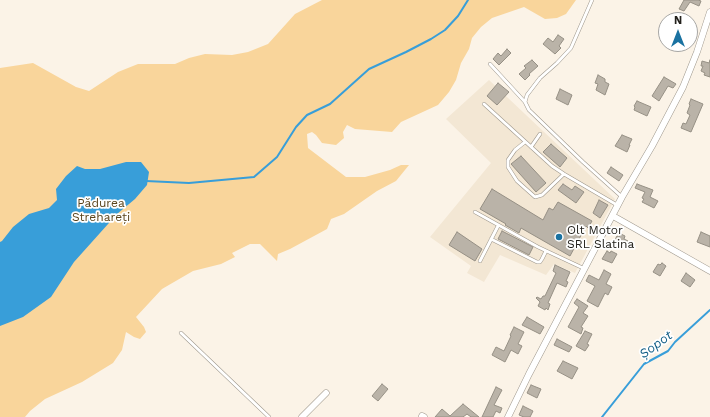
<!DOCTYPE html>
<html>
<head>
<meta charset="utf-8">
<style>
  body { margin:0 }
  #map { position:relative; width:710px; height:417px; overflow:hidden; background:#fbf3e7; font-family:"Work Sans",sans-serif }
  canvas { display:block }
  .north { position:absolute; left:658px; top:12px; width:40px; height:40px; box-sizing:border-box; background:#fff; border:1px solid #a7a6a4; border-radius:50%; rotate:0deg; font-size:11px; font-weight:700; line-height:16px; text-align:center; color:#23211c }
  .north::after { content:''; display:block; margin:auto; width:14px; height:18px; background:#1a72a1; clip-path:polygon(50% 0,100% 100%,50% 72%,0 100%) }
</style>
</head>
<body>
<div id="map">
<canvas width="710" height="417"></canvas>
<div class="north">N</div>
</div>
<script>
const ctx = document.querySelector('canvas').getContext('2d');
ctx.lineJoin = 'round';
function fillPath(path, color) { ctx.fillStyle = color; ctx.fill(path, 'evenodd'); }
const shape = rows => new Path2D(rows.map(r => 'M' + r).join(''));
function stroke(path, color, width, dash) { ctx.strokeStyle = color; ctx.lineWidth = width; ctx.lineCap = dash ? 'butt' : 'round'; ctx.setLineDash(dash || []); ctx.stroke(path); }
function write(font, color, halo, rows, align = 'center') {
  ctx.font = font + ' "Work Sans",sans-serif'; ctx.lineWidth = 3.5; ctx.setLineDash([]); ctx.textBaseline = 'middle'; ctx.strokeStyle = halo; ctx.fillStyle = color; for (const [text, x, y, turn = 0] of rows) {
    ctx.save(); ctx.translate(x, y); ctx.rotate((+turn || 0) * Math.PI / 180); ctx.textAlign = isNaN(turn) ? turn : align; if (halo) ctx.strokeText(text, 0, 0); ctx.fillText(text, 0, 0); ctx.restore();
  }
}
fillPath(shape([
  [489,80,615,199,575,273,554,264,546,275,500,255,484,282,467,273,471,266,430,237,491,163,446,119]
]), '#f3e7d4');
fillPath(shape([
  [322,0,576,0,566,14,557,18,545,19,524,7,492,18,481,27,472,38,469,49,461,63,456,80,449,92,438,105,401,122,392,132,355,129,347,125,343,132,344,138,336,145,322,143,316,135,312,132,307,134,308,148,346,177,365,177,390,170,401,165,409,165,396,181,377,191,344,214,331,219,327,229,290,249,278,254,277,261,260,244,250,244,232,253,235,257,221,264,193,271,162,289,136,317,144,327,146,332,140,339,134,337,126,332,122,350,113,363,82,382,45,399,30,411,25,417,0,417,0,68,33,63,76,87,89,91,118,72,138,64,175,64,189,58,205,54,232,55,248,52,268,44,295,14]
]), '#f9d59b');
fillPath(shape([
  [126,162,141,162,149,172,147,185,135,199,117,214,74,262,51,297,23,317,0,326,0,242,2,241,13,227,29,214,49,208,57,200,56,189,66,176,77,166,85,169,100,169]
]), '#389ed9');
stroke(shape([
  [146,181,189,183,254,177,277,157,296,127,307,115,330,104,369,69,406,52,431,39,445,30,458,16,468,0],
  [602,417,644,364,668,351,675,342,710,310]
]), '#389ed9', 2);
const building = shape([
  [684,0,698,0,701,1,699,6,690,2,684,11,679,9,684,0],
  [558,35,564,39,559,46,561,48,555,54,543,44,548,38,553,42,558,35],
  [507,49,511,53,499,65,493,59,498,53,501,56,507,49],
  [532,60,538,66,529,74,530,75,525,80,519,74,526,68,524,66,532,60],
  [710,60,710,77,704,75,705,73,701,71,703,66,701,66,702,61,709,63,710,60],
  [598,75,605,79,605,82,609,84,605,95,596,90,598,84,595,83,598,75],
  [664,77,676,84,673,88,668,86,659,101,652,96,664,77],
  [498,83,509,92,497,105,487,96,498,83],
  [560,89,572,95,568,105,556,99,560,89],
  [691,99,703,104,691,132,681,128,683,123,686,124,690,115,687,113,690,105,689,104,691,99],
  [637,101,651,107,647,116,634,110,635,107,634,106,637,101],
  [622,135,632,139,629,145,630,145,627,152,615,146,622,135],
  [551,144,567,158,560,167,543,152,551,144],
  [521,156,546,183,536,192,511,164,521,156],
  [611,167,623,175,619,181,607,173,611,167],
  [563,184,572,190,575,186,584,192,576,203,558,190,563,184],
  [637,184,653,190,650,197,658,201,654,208,642,202,644,199,642,198,645,192,635,188,637,184],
  [492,189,543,220,549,208,553,210,558,202,592,221,588,228,586,226,570,256,521,228,519,233,505,225,506,224,480,209,492,189],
  [599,200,608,205,600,218,593,213,599,200],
  [502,231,533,247,529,255,498,239,502,231],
  [457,232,482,249,475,261,449,245,457,232],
  [701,232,710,236,710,247,697,242,701,232],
  [621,234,625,236,624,239,628,241,612,245,617,236,619,237,621,234],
  [607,251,610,253,611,251,617,254,612,263,602,259,607,251],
  [662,263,666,266,660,276,653,272,658,264,660,265,662,263],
  [555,265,570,272,566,281,568,282,566,287,557,283,548,303,550,304,548,310,546,308,545,310,538,306,540,302,536,298,537,297,541,299,543,296,545,296,556,273,553,271,555,265],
  [604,270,611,274,606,284,612,287,608,295,605,293,598,307,587,301,595,286,586,281,589,275,599,280,604,270],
  [686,273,695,280,690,287,681,281,686,273],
  [577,299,588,306,583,313,588,316,581,327,583,328,581,334,568,327,579,307,574,303,577,299],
  [527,317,544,327,540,334,522,325,527,317],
  [514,327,524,332,518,344,522,346,518,354,511,350,505,362,492,355,496,347,504,351,511,336,510,335,514,327],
  [585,331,592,334,587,344,589,345,585,351,576,346,585,331],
  [557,339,572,347,569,352,554,345,557,339],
  [563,361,578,368,572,379,557,371,563,361],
  [382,384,388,389,378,401,372,396,382,384],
  [531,385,541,389,537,398,527,393,531,385],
  [496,387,502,390,494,405,502,408,500,413,496,411,493,417,482,417,496,387],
  [463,404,479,417,471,417,467,414,463,417,435,417,442,409,450,416,463,404],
  [523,406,533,411,530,417,524,417,519,415,523,406]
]);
fillPath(building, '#bab3a8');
stroke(building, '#969085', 1);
const lane = shape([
  [592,0,571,48,557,63,540,78,527,95,525,102,529,110,583,162,622,197],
  [490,64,525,102],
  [484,104,552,166,564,174,617,205],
  [525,142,515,150,508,160,508,167,517,181,535,197,542,195,564,174],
  [531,147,540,134],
  [475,212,538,247,585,269],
  [491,239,537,262,540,262,542,259,546,251],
  [480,261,498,226],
  [181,333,269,417]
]);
const street = shape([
  [613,216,710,271],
  [422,416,424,417],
  [302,417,326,393],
  [508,417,529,374,622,197,652,146,683,87,697,52,710,12]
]);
stroke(lane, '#9e978c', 4);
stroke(street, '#9e978c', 7);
stroke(lane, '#fff', 3);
stroke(street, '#fff', 6);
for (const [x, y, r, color] of [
  [559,237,4,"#1a72a1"]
]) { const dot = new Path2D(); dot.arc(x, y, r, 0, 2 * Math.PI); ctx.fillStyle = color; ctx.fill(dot); stroke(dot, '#fff', 1.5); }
write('12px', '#5b451d', '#fff', [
  ["Pădurea",101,203],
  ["Strehareți",101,217]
]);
write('12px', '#23211c', '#fff', [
  ["Olt Motor",567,230],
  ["SRL Slatina",567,244]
], 'left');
write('italic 13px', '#115d85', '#fff', [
  ["Șopot",656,345,-36]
]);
</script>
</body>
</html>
